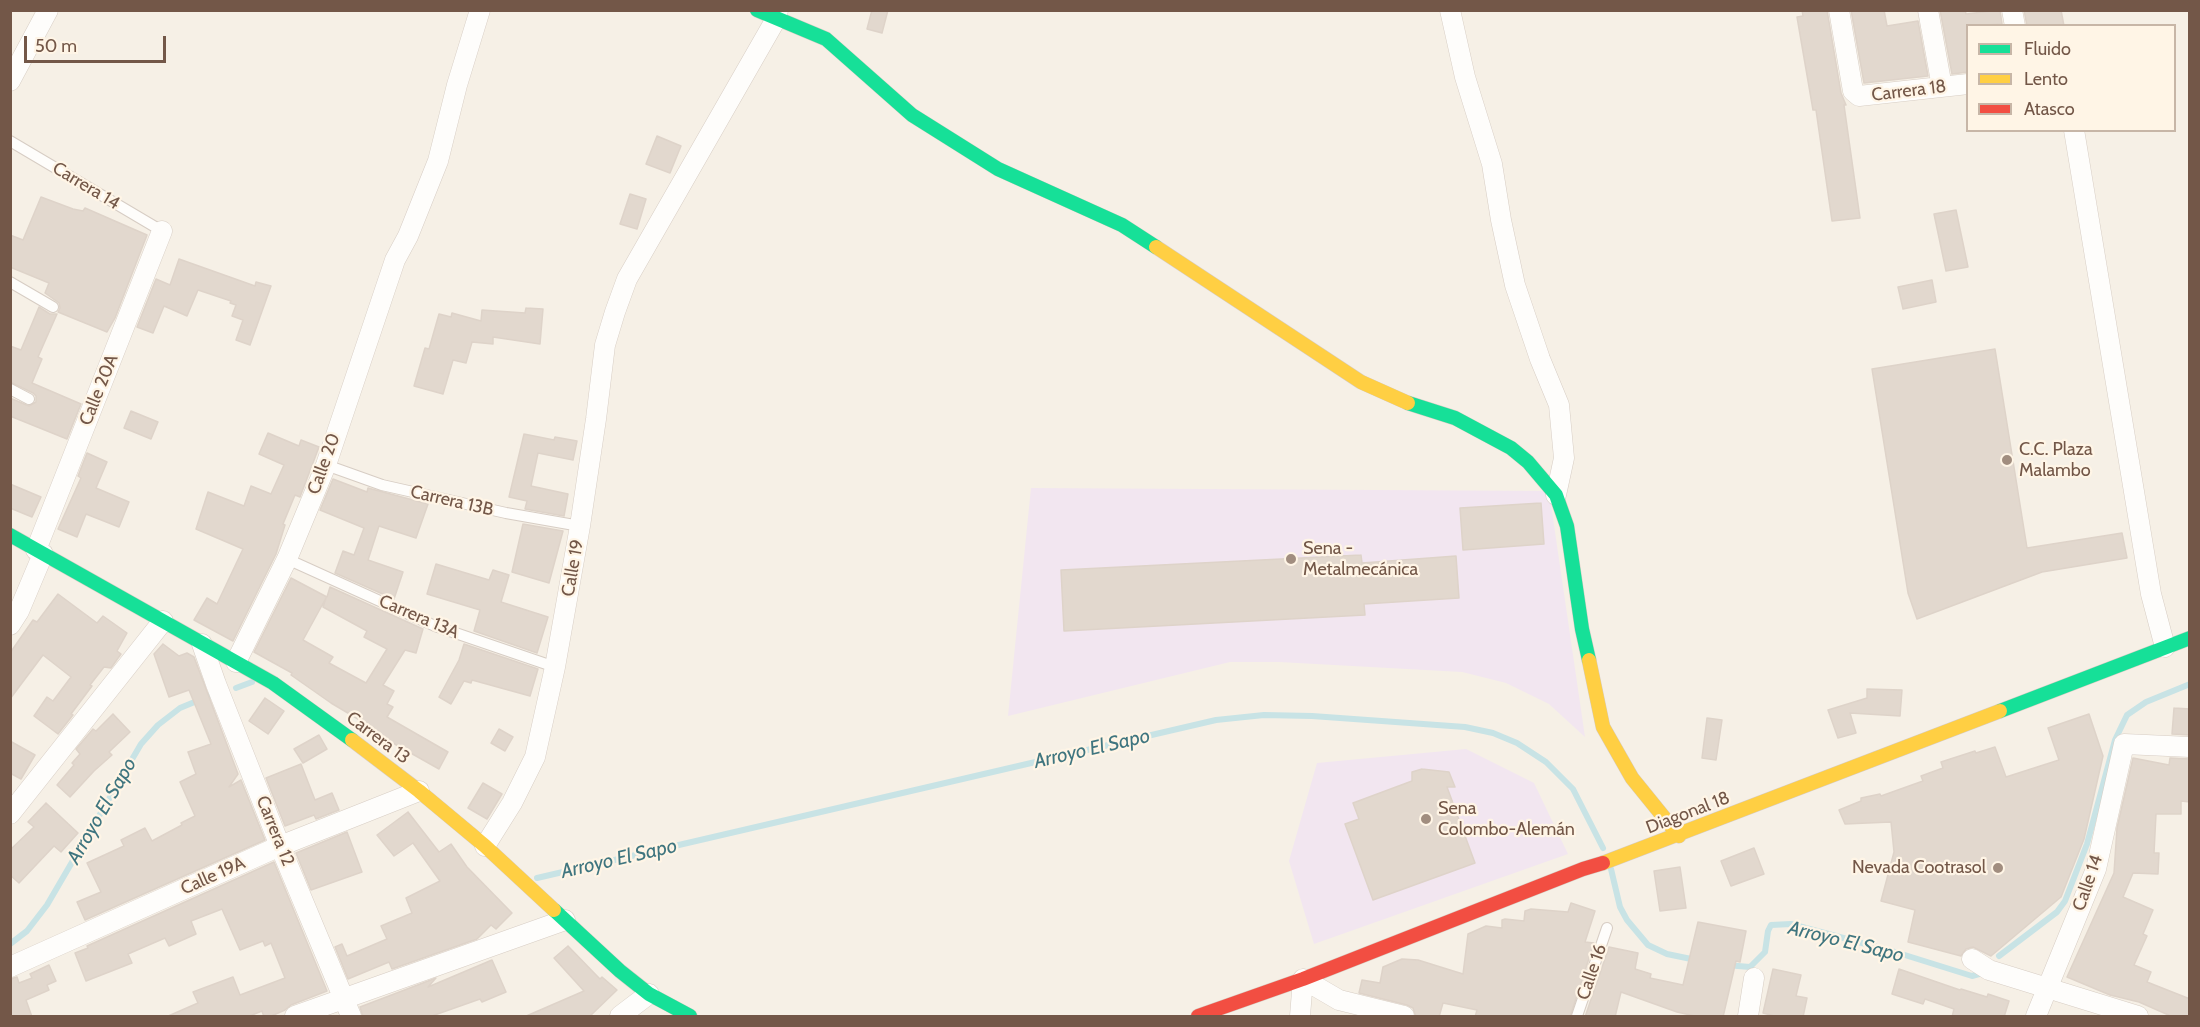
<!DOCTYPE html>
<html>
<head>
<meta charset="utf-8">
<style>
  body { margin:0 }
  #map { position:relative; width:2200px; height:1027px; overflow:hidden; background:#f6f0e6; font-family:Cabin,sans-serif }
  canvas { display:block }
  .frame { position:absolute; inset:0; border:12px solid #735748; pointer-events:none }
  .legend { position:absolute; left:1966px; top:24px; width:210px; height:108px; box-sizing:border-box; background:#fff5e6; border:2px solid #c7b6a7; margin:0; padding:8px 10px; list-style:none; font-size:18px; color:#735748 }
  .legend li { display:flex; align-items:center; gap:12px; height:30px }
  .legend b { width:30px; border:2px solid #c7b6a7 }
  .scale { position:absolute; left:24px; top:36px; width:142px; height:27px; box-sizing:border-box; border:3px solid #735748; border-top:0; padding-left:8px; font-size:18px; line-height:21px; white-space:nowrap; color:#735748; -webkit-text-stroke:4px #fff5e6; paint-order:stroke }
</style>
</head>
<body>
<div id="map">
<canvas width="2200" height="1027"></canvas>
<div class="frame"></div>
<ul class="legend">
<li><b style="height:8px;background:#16e098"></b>Fluido</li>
<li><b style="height:8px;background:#ffcf43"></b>Lento</li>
<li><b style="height:8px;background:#f24e42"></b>Atasco</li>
</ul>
<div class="scale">50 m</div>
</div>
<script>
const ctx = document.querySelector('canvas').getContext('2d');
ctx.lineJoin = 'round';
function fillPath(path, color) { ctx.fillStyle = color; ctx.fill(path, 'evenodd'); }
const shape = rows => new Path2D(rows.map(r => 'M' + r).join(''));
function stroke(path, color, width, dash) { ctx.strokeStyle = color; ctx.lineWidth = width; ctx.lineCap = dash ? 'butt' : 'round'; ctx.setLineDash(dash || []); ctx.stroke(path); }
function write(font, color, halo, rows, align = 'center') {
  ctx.font = font + ' Cabin,sans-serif'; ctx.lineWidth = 4.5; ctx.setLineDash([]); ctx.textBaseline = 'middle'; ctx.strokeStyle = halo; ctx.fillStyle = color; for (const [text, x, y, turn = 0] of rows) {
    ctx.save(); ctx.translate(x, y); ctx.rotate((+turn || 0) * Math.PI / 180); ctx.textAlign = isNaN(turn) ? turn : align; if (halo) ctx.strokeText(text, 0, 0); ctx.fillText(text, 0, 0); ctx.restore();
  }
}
fillPath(shape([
  [1031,488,1549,491,1585,737,1549,704,1506,683,1462,672,1279,662,1230,662,1008,716],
  [1466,749,1534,783,1568,854,1314,944,1289,861,1317,763]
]), '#f2e6f0');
stroke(shape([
  [236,688,252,682],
  [1611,869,1620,907,1627,920,1648,945,1667,954,1696,960],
  [537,878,1216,720,1264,715,1312,716,1465,727,1493,733,1517,743,1546,762,1573,789,1603,848],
  [10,944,27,931,47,905,141,744,158,725,180,708,209,696],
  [1999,956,2057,912,2065,901,2087,844,2115,740,2127,715,2146,702,2190,684],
  [1726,965,1750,967,1765,952,1768,931,1771,925,1791,924,1892,951,1972,976,1979,974]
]), '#c8e3e5', 6);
const building = shape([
  [872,10,888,10,882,33,867,29,872,10],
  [1802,10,1827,10,1841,93,1846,105,1844,105,1860,218,1832,221,1816,110,1813,110,1797,17,1803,16,1802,10],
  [1851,10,1884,10,1887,26,1918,21,1928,76,1864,83,1851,10],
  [1940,10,1965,10,1966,14,2000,10,2002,24,1968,26,1968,72,1952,74,1940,10],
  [2024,10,2061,10,2064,26,2027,26,2024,10],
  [657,136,681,146,670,173,646,164,657,136],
  [630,194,646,199,637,229,620,224,630,194],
  [41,197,73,209,83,211,85,208,147,235,115,318,107,332,58,312,60,308,59,303,45,293,49,283,10,267,10,235,23,240,41,197],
  [1956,210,1968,267,1946,271,1934,214,1956,210],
  [179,259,255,286,256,282,271,286,250,345,236,340,243,320,232,316,236,305,230,303,231,301,198,290,187,316,164,306,153,333,137,327,156,279,170,285,179,259],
  [1932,280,1936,302,1903,309,1898,287,1932,280],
  [39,307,50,314,57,314,38,357,42,359,32,383,81,404,67,439,10,416,10,398,29,406,36,402,36,396,33,393,10,382,10,346,21,350,39,307],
  [526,308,543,309,540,344,493,337,493,344,472,342,466,363,453,360,443,394,414,386,425,348,429,349,439,314,451,317,452,313,481,321,482,310,525,313,526,308],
  [1995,349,2027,548,2122,533,2127,558,2042,572,1917,619,1908,593,1872,369,1995,349],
  [131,411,158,422,151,439,124,428,131,411],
  [268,433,299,446,301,440,319,447,300,497,295,495,283,524,285,525,276,554,233,641,194,620,207,598,217,604,243,549,196,529,208,492,244,506,251,486,271,494,284,465,259,454,268,433],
  [524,434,554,440,555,437,577,441,573,460,538,453,531,486,568,494,564,516,525,509,527,501,509,497,524,434],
  [87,453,107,462,96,488,129,502,119,527,86,514,77,537,58,529,81,478,78,476,87,453],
  [333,479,367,492,368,488,428,504,416,538,379,526,368,560,403,572,394,599,335,573,343,551,354,555,364,528,320,510,333,479],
  [10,484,41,497,32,517,10,508,10,484],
  [1541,503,1544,544,1463,550,1460,508,1541,503],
  [523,524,563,531,549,583,512,572,523,524],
  [1361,555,1362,563,1456,556,1459,598,1364,604,1365,615,1064,631,1061,570,1361,555],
  [436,564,489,580,493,570,509,575,501,602,548,617,537,653,474,631,480,610,427,594,436,564],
  [291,578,327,597,330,587,423,629,416,653,405,650,383,685,394,691,387,704,393,707,387,717,448,752,439,769,361,725,363,722,331,703,291,675,292,673,254,652,291,578],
  [326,598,323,607,367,631,364,637,387,649,366,683,329,663,333,657,303,640,326,598],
  [58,594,97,623,103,616,127,633,117,651,121,654,111,668,104,667,90,685,92,686,71,714,73,715,58,734,34,716,47,697,53,701,71,677,43,655,10,699,10,653,33,620,37,622,58,594],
  [163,644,179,656,187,653,194,657,238,774,229,787,241,780,265,840,85,920,77,902,101,892,87,863,124,846,121,840,145,828,152,841,182,825,181,823,195,816,180,782,196,774,188,752,211,744,189,690,169,697,154,654,163,644],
  [464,644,538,669,530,696,472,680,471,683,464,681,451,704,439,697,459,660,464,644],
  [1867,689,1902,690,1900,716,1850,713,1856,733,1838,738,1828,710,1867,698,1867,689],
  [265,698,284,711,268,734,249,721,265,698],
  [2174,708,2190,709,2190,735,2172,734,2174,708],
  [113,714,130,732,109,752,112,755,94,771,70,797,57,785,74,765,72,763,80,754,76,749,93,729,96,731,113,714],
  [2089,714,2103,756,2084,839,2061,897,1991,956,1973,947,1966,949,1961,956,1908,942,1915,910,1881,901,1894,852,1891,822,1845,824,1839,810,1861,801,1861,798,1880,794,1881,796,1923,781,1921,776,1943,768,1941,762,1975,751,1976,753,1995,747,2006,777,2059,760,2048,728,2089,714],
  [1707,718,1722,720,1716,760,1702,758,1707,718],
  [499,729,513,737,505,751,491,743,499,729],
  [319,735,327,749,303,763,294,749,319,735],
  [10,741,35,755,21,779,10,773,10,741],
  [2133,758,2169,765,2170,758,2190,759,2190,802,2181,801,2181,814,2156,814,2154,853,2159,853,2158,874,2133,873,2123,897,2153,910,2143,934,2147,936,2134,965,2151,972,2147,982,2190,999,2190,1017,2173,1017,2139,1002,2110,995,2067,977,2114,873,2117,828,2133,758],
  [301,764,315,800,332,793,339,810,316,819,314,815,285,826,266,778,301,764],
  [1422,769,1449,772,1455,787,1447,787,1475,863,1373,900,1345,824,1359,819,1353,803,1412,781,1412,772,1422,769],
  [483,783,502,794,487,819,468,808,483,783],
  [46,803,78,833,61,852,54,846,19,883,10,875,10,850,34,827,28,822,46,803],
  [408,812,439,852,451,844,467,867,512,913,496,929,491,925,477,939,392,969,389,962,348,979,335,947,342,944,347,956,387,939,381,926,412,913,406,898,440,881,413,843,394,856,377,835,408,812],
  [347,832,362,872,311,890,296,853,347,832],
  [1754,848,1764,874,1731,886,1721,861,1754,848],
  [274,862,327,991,291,1005,285,1010,269,1017,264,1017,262,1011,247,1017,166,1017,198,1003,193,992,233,977,240,995,285,978,271,943,265,946,263,941,240,950,222,909,191,921,196,934,169,946,165,938,128,954,132,963,86,981,75,953,88,948,87,946,274,862],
  [1680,867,1686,908,1660,911,1654,871,1680,867],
  [1571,903,1595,911,1585,942,1594,943,1570,1017,1475,1017,1477,1010,1443,1003,1439,1017,1416,1017,1413,1008,1407,1005,1359,993,1362,980,1380,983,1383,967,1402,959,1418,960,1463,974,1468,934,1486,926,1502,928,1502,920,1505,919,1524,921,1525,911,1531,909,1568,912,1571,903],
  [1698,922,1746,931,1740,962,1736,961,1723,1017,1699,1017,1677,1012,1621,992,1615,1017,1585,1017,1609,947,1638,953,1635,969,1651,974,1650,978,1683,985,1698,922],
  [568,946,600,979,602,977,617,990,589,1017,524,1017,584,991,554,958,568,946],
  [492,960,506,992,482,1002,480,999,429,1017,363,1017,360,1007,436,978,428,987,492,960],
  [49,965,56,981,47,985,49,990,26,1000,32,1017,10,1017,10,979,17,977,19,983,32,978,30,974,49,965],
  [1773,969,1801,975,1796,996,1807,998,1803,1017,1778,1017,1763,1013,1773,969],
  [1899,969,1960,990,1961,989,1987,997,1988,994,2009,1001,2004,1017,1952,1017,1954,1009,1925,999,1923,1004,1892,994,1899,969]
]);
fillPath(building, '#e2d8ce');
stroke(building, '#ded3c9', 1.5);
const lane = shape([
  [10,141,162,231],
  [10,282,53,307],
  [10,389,29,399],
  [326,465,382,485,506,513,580,526],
  [287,559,435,626,555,667],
  [1577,1016,1607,928]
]);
const street = shape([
  [1450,10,1465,77,1492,164,1501,220,1515,285,1540,359,1559,405,1564,458,1556,495],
  [1839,10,1853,91,1859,96,1968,84],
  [1928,10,1942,87],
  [2012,10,2015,26],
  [10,81,48,10],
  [2074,130,2151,594,2165,647],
  [36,550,162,231],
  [10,625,19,611,43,554],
  [202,644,216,684,280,846,351,1016],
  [236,662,287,559,326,465,395,260,408,236,438,161,457,85,480,10],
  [10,814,163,621],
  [485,846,512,803,535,757,555,667,580,526,596,419,605,345,615,312,627,279,776,19,778,10],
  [1972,959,1989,970,2138,1016],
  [10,967,280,846,419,791],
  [295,1016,565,920],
  [620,1016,649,994],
  [1300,1016,1303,979,1339,1000,1404,1016],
  [1748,1016,1754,978],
  [2036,1016,2096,869,2124,744,2190,747]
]);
const fast = shape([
  [757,10,826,39,912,115,998,169,1122,225,1156,247],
  [1408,403,1455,418,1511,448,1528,462,1556,495,1567,526,1582,629,1589,660],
  [10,535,273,683,352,740],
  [2000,711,2190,638],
  [554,910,620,971,649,994,690,1016]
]);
const slow = shape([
  [1156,247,1361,382,1408,403],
  [1589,660,1603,727,1632,778,1679,836],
  [352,740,419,791,485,846,554,910],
  [1603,863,2000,711]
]);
const jam = shape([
  [1198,1016,1303,979,1583,869,1603,863]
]);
stroke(lane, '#d7cdc4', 12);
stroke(street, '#d7cdc4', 21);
stroke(fast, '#d6ccc3', 15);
stroke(slow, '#d6ccc3', 15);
stroke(jam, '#d6ccc3', 15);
stroke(lane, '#fefdfb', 10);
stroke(street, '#fefdfb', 20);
stroke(fast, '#16e098', 14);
stroke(slow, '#ffcf43', 14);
stroke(jam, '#f24e42', 14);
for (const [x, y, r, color] of [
  [2007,460,6,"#a18d7f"],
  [1291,559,6,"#a18d7f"],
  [1426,819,6,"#a18d7f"],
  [1998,868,6,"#a18d7f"]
]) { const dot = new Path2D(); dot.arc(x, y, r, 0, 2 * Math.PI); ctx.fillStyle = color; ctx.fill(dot); stroke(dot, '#fff5e6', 2); }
write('18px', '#735748', '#fff5e6', [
  ["Carrera 18",1909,91,-7],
  ["Carrera 14",86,186,31],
  ["Calle 20A",99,390,-68],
  ["Calle 20",324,464,-70],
  ["Carrera 13B",452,501,13],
  ["Calle 19",573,568,-80],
  ["Carrera 13A",419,617,23],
  ["Carrera 13",378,738,37],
  ["Diagonal 18",1688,813,-21],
  ["Carrera 12",275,831,68],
  ["Calle 19A",213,876,-24],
  ["Calle 14",2088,883,-71],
  ["Calle 16",1592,972,-71]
]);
write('18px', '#735748', '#fff5e6', [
  ["C.C. Plaza",2019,450],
  ["Malambo",2019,471],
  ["Sena -",1303,549],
  ["Metalmecánica",1303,570],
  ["Sena",1438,809],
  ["Colombo-Alemán",1438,830],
  ["Nevada Cootrasol",1986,868,"right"]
], 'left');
write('italic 20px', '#3f757f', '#fff5e6', [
  ["Arroyo El Sapo",1092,749,-13],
  ["Arroyo El Sapo",102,811,-60],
  ["Arroyo El Sapo",619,859,-13],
  ["Arroyo El Sapo",1846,942,14]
]);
</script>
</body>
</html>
